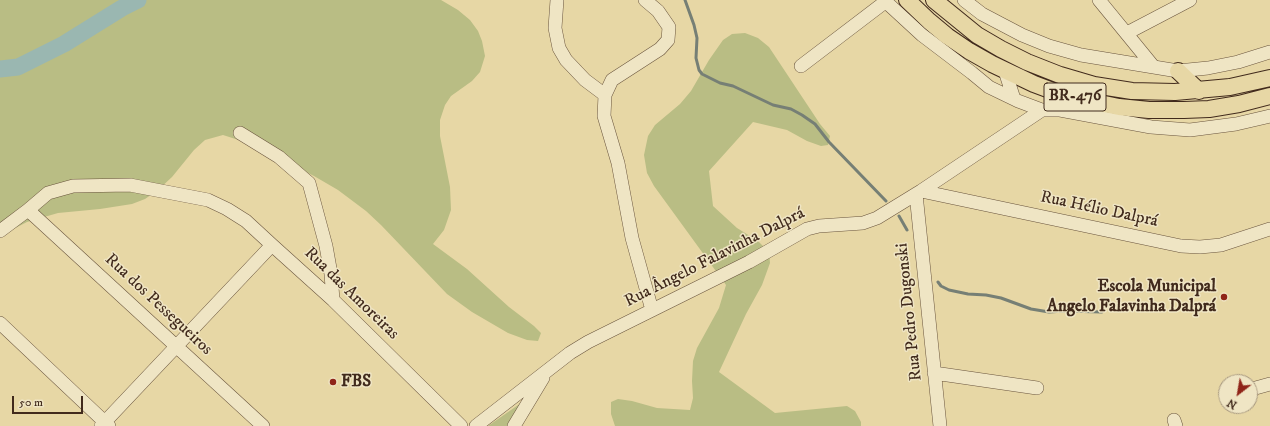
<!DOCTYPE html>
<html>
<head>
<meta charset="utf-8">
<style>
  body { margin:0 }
  #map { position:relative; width:1270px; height:426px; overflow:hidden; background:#e7d7a5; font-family:"IM FELL DW Pica",serif }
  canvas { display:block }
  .north { position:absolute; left:1218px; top:374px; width:40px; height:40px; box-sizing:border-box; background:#efe5c4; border:1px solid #a99a81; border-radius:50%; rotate:211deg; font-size:11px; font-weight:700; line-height:16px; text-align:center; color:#412a1c }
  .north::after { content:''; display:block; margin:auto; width:14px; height:18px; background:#8f2418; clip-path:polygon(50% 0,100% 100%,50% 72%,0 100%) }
  .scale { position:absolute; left:12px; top:396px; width:71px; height:18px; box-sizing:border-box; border:2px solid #412a1c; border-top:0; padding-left:5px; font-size:12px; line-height:14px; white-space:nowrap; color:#412a1c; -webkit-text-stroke:3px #efe5c4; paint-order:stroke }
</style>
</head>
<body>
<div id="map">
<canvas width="1270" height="426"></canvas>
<div class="north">N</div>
<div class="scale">50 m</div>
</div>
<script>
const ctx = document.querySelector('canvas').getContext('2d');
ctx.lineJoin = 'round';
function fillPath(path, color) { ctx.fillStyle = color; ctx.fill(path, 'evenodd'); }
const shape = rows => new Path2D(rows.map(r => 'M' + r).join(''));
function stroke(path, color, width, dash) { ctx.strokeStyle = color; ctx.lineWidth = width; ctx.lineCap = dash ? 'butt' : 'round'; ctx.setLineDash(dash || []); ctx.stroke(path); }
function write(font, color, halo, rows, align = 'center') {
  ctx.font = font + ' "IM FELL DW Pica",serif'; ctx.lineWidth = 3; ctx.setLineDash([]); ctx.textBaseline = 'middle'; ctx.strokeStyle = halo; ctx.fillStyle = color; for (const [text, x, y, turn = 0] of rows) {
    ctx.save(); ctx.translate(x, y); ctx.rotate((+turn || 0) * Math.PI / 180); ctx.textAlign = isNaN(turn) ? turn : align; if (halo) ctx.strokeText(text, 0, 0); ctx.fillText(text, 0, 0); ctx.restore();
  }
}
fillPath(shape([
  [0,0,441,0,458,10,470,20,478,31,482,41,485,56,480,72,472,81,451,96,445,105,440,120,440,136,450,187,451,210,444,230,433,244,467,269,509,307,534,326,541,333,538,341,527,340,508,333,472,312,447,294,381,225,366,211,338,190,314,176,245,142,223,135,205,140,194,150,172,177,158,190,145,199,132,204,100,209,58,213,27,222,0,236],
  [745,33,758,38,769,47,820,124,830,136,828,145,821,146,807,141,787,130,753,122,709,171,713,206,737,228,758,241,769,252,770,263,762,285,746,314,719,372,775,413,847,406,855,411,861,422,861,426,615,426,611,414,611,402,618,399,632,401,657,408,690,410,693,398,692,381,693,361,697,348,719,308,726,285,654,186,647,173,644,155,648,136,655,125,680,104,691,91,709,60,723,40,732,34],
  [521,403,510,426,488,426]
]), '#b9bd84');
stroke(shape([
  [685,0,694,25,697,38,696,58,699,70,702,74,720,83,733,86,773,105,791,109,802,115,815,124,829,142,886,201],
  [899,216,907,230],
  [938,282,941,286,949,290,968,294,986,295,1001,298,1031,309,1049,312,1064,311,1102,312]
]), '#767f75', 3);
stroke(shape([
  [0,69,18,67,64,44,122,8,138,0]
]), '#9ab7b1', 17);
const minor = shape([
  [557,0,555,28,559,48,566,60,585,80,605,95],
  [645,0,658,11,669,27,668,40,660,49,612,80,605,95,604,116,618,163,632,238,652,310],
  [884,0,922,35,972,73,989,87,1018,101,1042,110,1060,110,1151,127,1190,130,1236,124,1270,116],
  [964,0,982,14,1022,35,1049,46,1081,55,1178,71,1208,68,1238,62,1270,52],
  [1099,0,1153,66],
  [1127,33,1190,0],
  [801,66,885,2],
  [1005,71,1014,99],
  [240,133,279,157,309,183,326,246,331,274,333,300],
  [921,191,1181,246,1200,247,1221,245,1270,229],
  [916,194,940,426],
  [28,210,263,426],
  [0,231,28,210,48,193,73,186,130,185,208,200,227,209,246,221,272,245,333,300,461,426],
  [0,323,109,426],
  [934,373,1037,388],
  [1252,389,1270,384],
  [1174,420,1176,426],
  [101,426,272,245],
  [476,426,570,353,588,342,749,262,807,229,819,226,863,223,877,218,921,191,1042,110],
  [514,426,543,378]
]);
const major = shape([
  [907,0,929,21,947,36,969,51,992,64,1034,84,1058,93,1090,101,1119,107,1149,110,1184,110,1209,109,1239,104,1270,96],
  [934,0,977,35,1001,49,1027,62,1060,75,1094,85,1132,91,1175,92,1230,87,1270,78],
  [1178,71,1199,91]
]);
stroke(minor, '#6a553e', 14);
stroke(major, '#412a1c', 18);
stroke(minor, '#efe5c4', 13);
stroke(major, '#e7d7a5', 16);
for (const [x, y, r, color] of [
  [1224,297,4,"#8f2418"],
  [333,382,4,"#8f2418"]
]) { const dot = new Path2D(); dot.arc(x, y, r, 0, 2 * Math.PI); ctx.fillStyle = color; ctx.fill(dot); stroke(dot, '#efe5c4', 1.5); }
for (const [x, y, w] of [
  [1075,97,62]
]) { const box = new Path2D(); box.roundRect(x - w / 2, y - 14, w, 28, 3); ctx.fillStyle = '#efe5c4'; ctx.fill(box); stroke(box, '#412a1c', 1); }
write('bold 16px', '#412a1c', null, [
  ["BR-476",1075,97]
]);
write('17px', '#412a1c', '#efe5c4', [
  ["Rua Hélio Dalprá",1099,210,12],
  ["Rua Ângelo Falavinha Dalprá",715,258,-27],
  ["Rua das Amoreiras",351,294,44],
  ["Rua dos Pessegueiros",158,305,43],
  ["Rua Pedro Dugonski",910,312,-96]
]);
write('bold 17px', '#412a1c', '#efe5c4', [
  ["Escola Municipal",1216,287],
  ["Angelo Falavinha Dalprá",1216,307],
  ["FBS",341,382,"left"]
], 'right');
</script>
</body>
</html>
